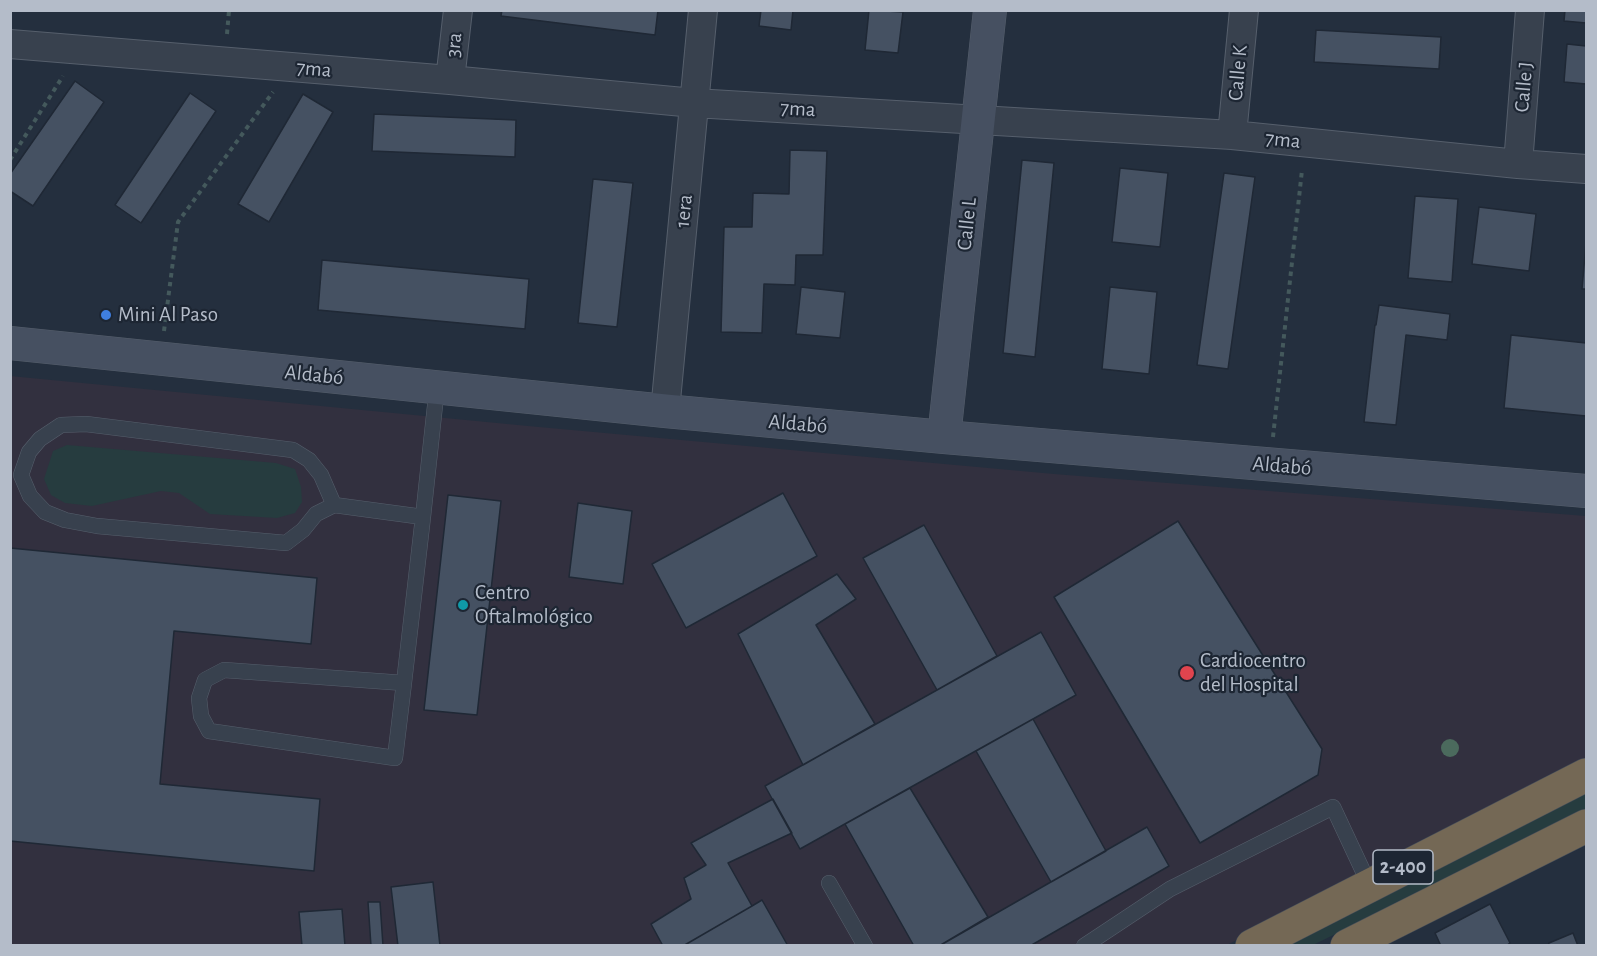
<!DOCTYPE html>
<html>
<head>
<meta charset="utf-8">
<style>
  body { margin:0 }
  #map { position:relative; width:1597px; height:956px; overflow:hidden; background:#242f3e; font-family:"Alegreya Sans",sans-serif }
  canvas { display:block }
  .frame { position:absolute; inset:0; border:12px solid #b4bcc9; pointer-events:none }
</style>
</head>
<body>
<div id="map">
<canvas width="1597" height="956"></canvas>
<div class="frame"></div>
</div>
<script>
const ctx = document.querySelector('canvas').getContext('2d');
ctx.lineJoin = 'round';
function fillPath(path, color) { ctx.fillStyle = color; ctx.fill(path, 'evenodd'); }
const shape = rows => new Path2D(rows.map(r => 'M' + r).join(''));
function stroke(path, color, width, dash) { ctx.strokeStyle = color; ctx.lineWidth = width; ctx.lineCap = dash ? 'butt' : 'round'; ctx.setLineDash(dash || []); ctx.stroke(path); }
function write(font, color, halo, rows, align = 'center') {
  ctx.font = font + ' "Alegreya Sans",sans-serif'; ctx.lineWidth = 4.5; ctx.setLineDash([]); ctx.textBaseline = 'middle'; ctx.strokeStyle = halo; ctx.fillStyle = color; for (const [text, x, y, turn = 0] of rows) {
    ctx.save(); ctx.translate(x, y); ctx.rotate((+turn || 0) * Math.PI / 180); ctx.textAlign = isNaN(turn) ? turn : align; if (halo) ctx.strokeText(text, 0, 0); ctx.fillText(text, 0, 0); ctx.restore();
  }
}
fillPath(shape([
  [10,376,528,426,1054,474,1586,516,1586,758,1227,945,11,945]
]), '#32303f');
fillPath(shape([
  [67,445,276,463,295,469,301,487,302,502,295,513,277,518,210,514,179,493,161,491,92,506,65,503,51,495,44,479,53,451],
  [1586,792,1586,810,1556,826,1313,945,1286,946]
]), '#263c3f');
const building = shape([
  [502,10,658,10,655,35,501,16,502,10],
  [761,10,793,10,791,30,759,26,761,10],
  [869,10,903,12,898,53,865,50,869,10],
  [1565,10,1586,10,1586,23,1564,21,1565,10],
  [1316,30,1441,37,1439,69,1314,62,1316,30],
  [1567,44,1586,46,1586,84,1564,82,1567,44],
  [75,81,104,102,33,206,10,191,10,174,75,81],
  [190,93,216,111,141,223,115,205,190,93],
  [303,94,333,112,269,222,238,204,303,94],
  [374,114,516,120,515,157,372,151,374,114],
  [790,150,827,151,823,255,796,255,795,285,764,284,762,333,721,332,724,227,752,227,753,193,789,194,790,150],
  [1022,160,1054,163,1035,357,1003,353,1022,160],
  [1120,168,1168,173,1160,247,1112,242,1120,168],
  [1224,173,1255,177,1228,369,1197,365,1224,173],
  [593,179,633,183,617,327,578,323,593,179],
  [1415,196,1458,199,1452,282,1408,278,1415,196],
  [1479,207,1536,214,1529,271,1472,264,1479,207],
  [1586,243,1586,289,1582,289,1586,243],
  [322,260,529,279,525,329,318,310,322,260],
  [801,287,845,292,840,338,796,334,801,287],
  [1110,287,1157,292,1149,374,1102,369,1110,287],
  [1379,305,1450,314,1447,340,1406,335,1396,425,1364,422,1375,325,1376,325,1379,305],
  [1511,335,1586,343,1586,416,1504,408,1511,335],
  [783,493,817,556,686,628,652,564,783,493],
  [448,495,501,501,477,715,424,710,448,495],
  [578,503,632,511,623,584,569,577,578,503],
  [1178,521,1322,749,1318,775,1200,843,1054,597,1178,521],
  [924,525,997,656,937,690,863,558,924,525],
  [10,548,317,578,311,644,174,631,160,784,320,799,314,871,10,841,10,548],
  [837,574,856,599,816,625,875,724,803,765,738,634,837,574],
  [1041,632,1076,695,800,849,765,786,1041,632],
  [1033,719,1106,851,1051,882,976,751,1033,719],
  [910,788,988,917,939,946,914,946,845,824,910,788],
  [773,799,792,833,728,863,752,906,683,946,663,946,651,924,691,899,684,878,706,865,691,843,773,799],
  [1147,827,1169,866,1030,946,939,946,1147,827],
  [433,882,440,946,398,946,391,887,433,882],
  [762,900,788,946,683,946,752,906,762,900],
  [368,902,380,902,383,946,371,946,368,902],
  [1490,904,1510,943,1506,946,1441,946,1435,933,1490,904],
  [342,909,345,946,302,946,299,912,342,909],
  [1573,933,1578,946,1548,946,1549,943,1573,933]
]);
fillPath(building, '#455162');
stroke(building, '#1f2835', 1.5);
const lane = shape([
  [334,505,316,514,303,530,286,543,97,526,65,520,45,512,30,496,21,475,29,452,40,439,61,425,86,424,293,450,309,460,321,475,334,505,423,517],
  [404,683,224,670,205,680,199,698,201,716,209,731,395,758,404,683,423,517,437,387],
  [829,883,865,946],
  [1084,946,1170,889,1333,807,1369,884]
]);
const street = shape([
  [10,44,450,80,694,103,1232,135,1518,164,1586,169],
  [450,80,458,10],
  [1232,135,1244,10],
  [1518,164,1530,10],
  [665,411,703,10]
]);
const secondary = shape([
  [10,343,665,411,944,437,1586,491],
  [944,437,990,10]
]);
const highway = shape([
  [1252,946,1586,775],
  [1347,946,1586,826]
]);
stroke(lane, '#565f6c', 16);
stroke(street, '#565f6c', 30);
stroke(secondary, '#565f6c', 34);
stroke(highway, '#434c59', 34);
stroke(shape([
  [227,34,229,10],
  [10,160,63,76],
  [164,331,178,222,273,92],
  [1273,437,1302,170]
]), '#44595c', 4, [4.5, 4.5]);
stroke(lane, '#38414e', 15);
stroke(street, '#38414e', 28);
stroke(secondary, '#465061', 33);
stroke(highway, '#746855', 33);
ctx.fillStyle = '#4b6a5d';
for (const [x, y] of [
  [1450,748]
]) { ctx.beginPath(); ctx.arc(x, y, 9, 0, 2 * Math.PI); ctx.fill(); }
for (const [x, y, r, color] of [
  [106,315,6,"#3f7fe0"],
  [463,605,6,"#0f9aa8"],
  [1187,673,8,"#e0444e"]
]) { const dot = new Path2D(); dot.arc(x, y, r, 0, 2 * Math.PI); ctx.fillStyle = color; ctx.fill(dot); stroke(dot, '#1d2633', 2); }
for (const [x, y, w] of [
  [1403,867,60]
]) { const box = new Path2D(); box.roundRect(x - w / 2, y - 17, w, 34, 4.5); ctx.fillStyle = '#1d2633'; ctx.fill(box); stroke(box, '#b4bcc9', 1.5); }
write('bold 20px', '#b4bcc9', null, [
  ["2-400",1403,867]
]);
write('21px', '#b4bcc9', '#1d2633', [
  ["3ra",454,45,-84],
  ["7ma",314,69,5],
  ["Calle K",1238,73,-85],
  ["Calle J",1524,87,-85],
  ["7ma",798,109,3],
  ["7ma",1283,140,6],
  ["1era",684,211,-84],
  ["Calle L",967,224,-84],
  ["Aldabó",314,375,6],
  ["Aldabó",798,424,5],
  ["Aldabó",1282,466,5]
]);
write('21px', '#b4bcc9', '#1d2633', [
  ["Mini Al Paso",118,315],
  ["Centro",475,593],
  ["Oftalmológico",475,617],
  ["Cardiocentro",1200,661],
  ["del Hospital",1200,685]
], 'left');
</script>
</body>
</html>
